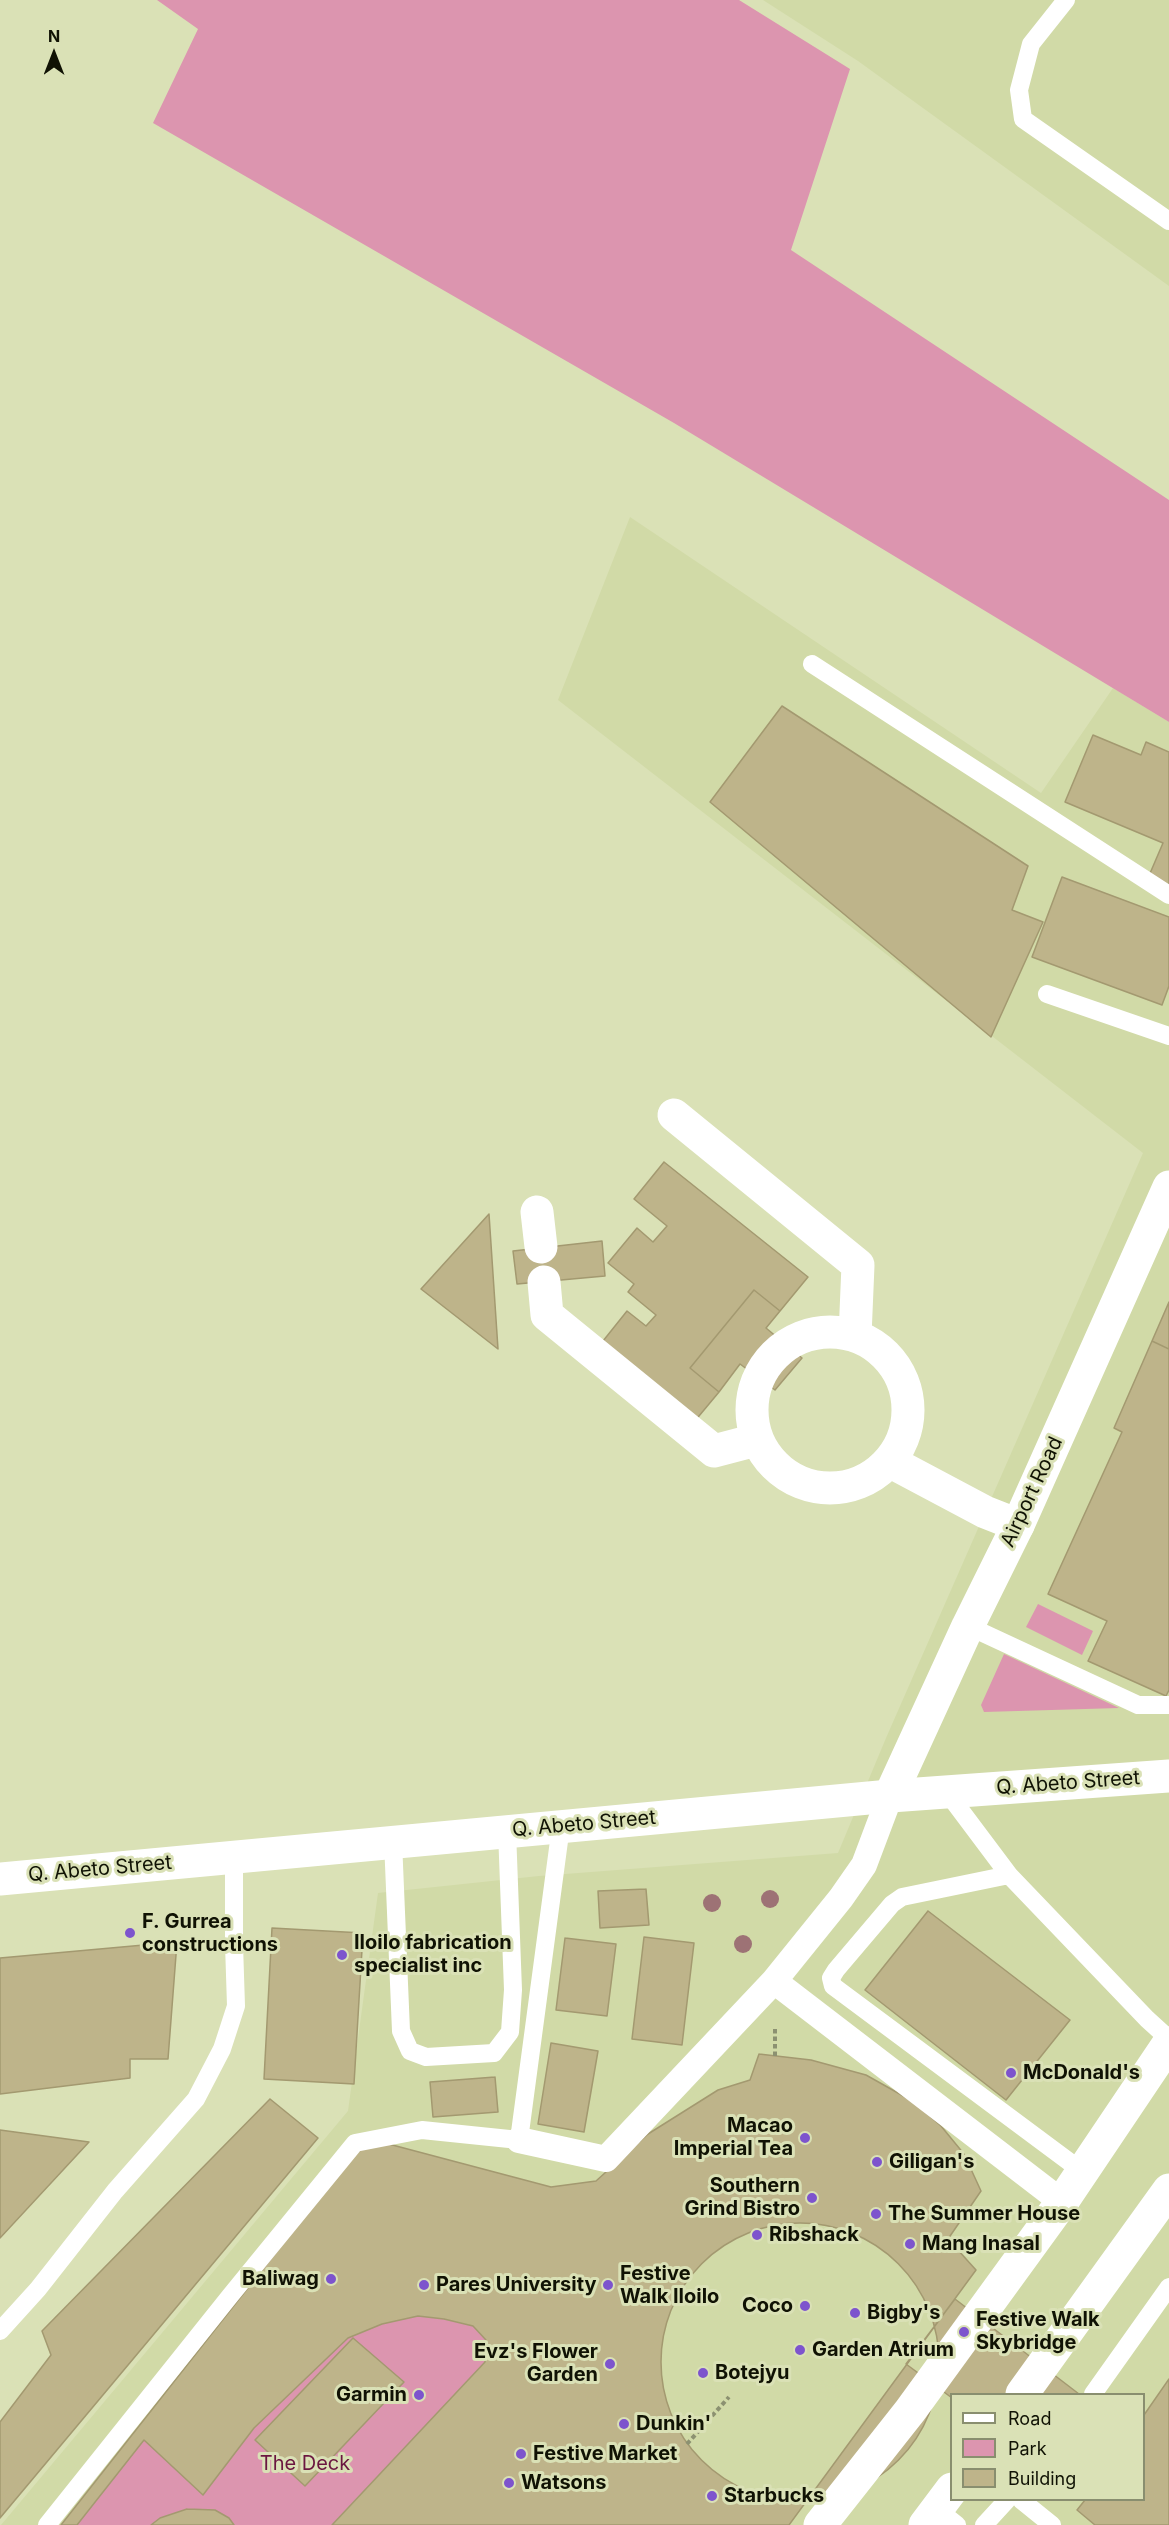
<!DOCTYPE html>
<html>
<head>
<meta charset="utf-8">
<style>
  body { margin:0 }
  #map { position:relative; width:1169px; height:2525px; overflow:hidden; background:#dae1b6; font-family:Inter,sans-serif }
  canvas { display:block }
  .legend { position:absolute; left:950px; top:2393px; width:195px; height:108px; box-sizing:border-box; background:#dae1b6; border:2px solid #898e6f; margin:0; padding:8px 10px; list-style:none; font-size:18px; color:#101204 }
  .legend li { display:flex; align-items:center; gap:12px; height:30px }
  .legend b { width:30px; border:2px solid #898e6f }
  .north { position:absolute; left:24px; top:24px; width:60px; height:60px; -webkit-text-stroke:4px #dae1b6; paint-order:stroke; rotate:0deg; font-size:16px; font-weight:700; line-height:24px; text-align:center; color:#101204 }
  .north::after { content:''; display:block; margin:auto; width:21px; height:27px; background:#101204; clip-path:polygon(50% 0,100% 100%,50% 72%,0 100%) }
</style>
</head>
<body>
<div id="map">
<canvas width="1169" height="2525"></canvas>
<ul class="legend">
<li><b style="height:8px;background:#fff"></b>Road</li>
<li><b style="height:16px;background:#dc95af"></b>Park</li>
<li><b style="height:16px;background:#beb48a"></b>Building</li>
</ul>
<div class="north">N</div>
</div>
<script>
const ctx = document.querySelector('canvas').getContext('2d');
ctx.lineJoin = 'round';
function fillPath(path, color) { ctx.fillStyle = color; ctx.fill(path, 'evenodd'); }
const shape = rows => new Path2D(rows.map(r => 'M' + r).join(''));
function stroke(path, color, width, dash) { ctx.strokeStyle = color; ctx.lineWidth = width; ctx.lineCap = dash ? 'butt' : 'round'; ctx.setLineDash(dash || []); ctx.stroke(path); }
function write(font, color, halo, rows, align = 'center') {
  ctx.font = font + ' Inter,sans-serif'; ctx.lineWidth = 6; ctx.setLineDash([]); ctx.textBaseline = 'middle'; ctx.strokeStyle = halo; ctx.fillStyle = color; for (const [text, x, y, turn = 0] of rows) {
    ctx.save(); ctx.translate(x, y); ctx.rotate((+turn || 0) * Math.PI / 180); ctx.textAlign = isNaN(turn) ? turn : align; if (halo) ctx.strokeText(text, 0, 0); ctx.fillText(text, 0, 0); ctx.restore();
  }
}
fillPath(shape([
  [763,0,1169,0,1169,286,858,61],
  [630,517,1041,793,1113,688,1169,722,1169,2525,1,2525,348,2111,378,1893,539,1876,838,1853,886,1738,1143,1153,558,700],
  [952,2394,1144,2394,1144,2500,952,2500]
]), '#d1daa7');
fillPath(shape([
  [157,0,739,0,850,69,791,250,1169,500,1169,722,674,423,153,123,198,29],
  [1038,1604,1093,1631,1082,1655,1026,1627],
  [1004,1654,1119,1708,984,1712,981,1705],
  [418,2316,444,2319,473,2326,486,2340,485,2362,332,2525,77,2525,144,2440,203,2495,254,2428,348,2338,382,2324]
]), '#dc95af');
const building = shape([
  [782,706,1028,866,1012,910,1043,922,991,1037,710,802,782,706],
  [1093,735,1141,755,1146,742,1169,752,1169,887,1148,878,1163,843,1065,802,1093,735],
  [1062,877,1169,917,1169,986,1162,1005,1032,957,1062,877],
  [664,1162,808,1277,780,1311,754,1290,690,1368,719,1392,694,1422,599,1346,627,1311,646,1326,656,1315,628,1292,634,1284,608,1263,637,1228,653,1242,667,1226,634,1199,664,1162],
  [489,1214,498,1349,421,1289,489,1214],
  [602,1241,605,1276,517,1284,513,1251,602,1241],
  [754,1290,780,1311,766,1328,802,1358,775,1390,740,1364,719,1392,690,1368,754,1290],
  [1169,1302,1169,1349,1152,1341,1169,1302],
  [1152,1341,1169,1349,1169,1690,1166,1696,1088,1661,1107,1621,1048,1594,1122,1432,1114,1428,1152,1341],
  [646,1889,649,1925,600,1928,598,1891,646,1889],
  [928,1911,1070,2020,1006,2100,865,1990,928,1911],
  [272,1928,363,1933,354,2084,264,2079,272,1928],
  [644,1937,694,1943,682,2045,632,2039,644,1937],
  [565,1938,616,1944,607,2016,556,2010,565,1938],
  [177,1942,168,2059,130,2059,130,2078,0,2094,0,1958,177,1942],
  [551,2043,598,2051,584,2132,538,2124,551,2043],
  [759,2054,811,2060,866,2075,914,2102,941,2126,964,2154,981,2191,948,2239,976,2270,789,2525,332,2525,485,2362,486,2340,473,2326,444,2319,418,2316,382,2324,348,2338,254,2428,203,2495,144,2440,77,2525,61,2525,366,2138,551,2187,596,2181,648,2134,718,2090,750,2080,759,2054],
  [495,2077,498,2112,433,2117,430,2082,495,2077],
  [270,2099,318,2138,0,2518,0,2422,51,2355,42,2331,270,2099],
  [0,2130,89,2142,0,2238,0,2130],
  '661 2362a139 139 0 1 1 278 0a139 139 0 1 1-278 0Z',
  [955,2299,1079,2394,952,2394,952,2398,906,2364,955,2299],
  [353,2338,404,2382,305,2486,255,2440,353,2338],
  [1169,2379,1169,2525,1095,2525,1077,2510,1085,2500,1144,2500,1144,2415,1169,2379],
  [187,2509,215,2510,229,2518,234,2525,151,2525,160,2518,187,2509]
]);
fillPath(building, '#beb48a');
stroke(building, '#a39970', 1.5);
stroke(shape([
  [775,2029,775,2056],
  [687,2444,729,2397]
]), '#8c9171', 4, [4.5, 3]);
stroke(shape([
  [1066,0,1031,44,1019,90,1023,119,1169,221],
  [812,664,1169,895],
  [1047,994,1169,1036],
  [968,1626,1138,1705,1169,1705],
  [946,1791,1009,1875,1147,2019,1169,2039],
  [393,1841,401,2031,410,2051,426,2057,494,2053,510,2032,513,1990,507,1831],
  [1009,1875,902,1897,892,1904,836,1970,831,1978,833,1986,1083,2172],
  [0,2331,38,2289,115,2191,196,2099,222,2049,236,2006,234,1944,234,1856],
  [1093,2394,1169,2287],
  [1021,2500,1052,2525],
  [937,2509,957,2525],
  [47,2525,230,2296,355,2143,422,2130,519,2140,561,1826],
  [984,2525,1007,2500]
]), '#fff', 18);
stroke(shape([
  [774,1981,1062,2202],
  [519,2140,606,2159,774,1981,841,1898,864,1865,890,1796]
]), '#fff', 26);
stroke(shape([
  [674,1115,858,1265,855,1336],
  [537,1212,541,1247],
  [544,1282,547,1315,714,1451,756,1440],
  '752 1410a78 78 0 1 1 156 0a78 78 0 1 1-156 0Z',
  [889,1461,985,1512,1018,1525]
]), '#fff', 33);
stroke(shape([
  [890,1796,968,1626,1018,1525,1169,1187]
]), '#fff', 33);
stroke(shape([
  [0,1879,890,1796,1169,1776],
  [1022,2394,1169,2190],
  [820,2525,910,2411,1062,2202,1169,2043],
  [925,2525,952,2489]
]), '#fff', 33);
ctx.fillStyle = '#9d7275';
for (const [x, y] of [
  [770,1899],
  [712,1903],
  [743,1944]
]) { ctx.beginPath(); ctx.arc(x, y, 9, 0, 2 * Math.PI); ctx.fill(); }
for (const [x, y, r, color] of [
  [130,1933,6,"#7d54cd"],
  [342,1955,6,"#7d54cd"],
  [1011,2073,6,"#7d54cd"],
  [805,2138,6,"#7d54cd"],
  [877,2162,6,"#7d54cd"],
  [812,2198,6,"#7d54cd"],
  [876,2214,6,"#7d54cd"],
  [757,2235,6,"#7d54cd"],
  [910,2244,6,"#7d54cd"],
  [331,2279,6,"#7d54cd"],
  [424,2285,6,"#7d54cd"],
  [608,2285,6,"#7d54cd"],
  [805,2306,6,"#7d54cd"],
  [855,2313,6,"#7d54cd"],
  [964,2332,6,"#7d54cd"],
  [800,2350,6,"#7d54cd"],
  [610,2364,6,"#7d54cd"],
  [703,2373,6,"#7d54cd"],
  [419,2395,6,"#7d54cd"],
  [624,2424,6,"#7d54cd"],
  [521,2454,6,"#7d54cd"],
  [509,2483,6,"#7d54cd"],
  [712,2496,6,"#7d54cd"]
]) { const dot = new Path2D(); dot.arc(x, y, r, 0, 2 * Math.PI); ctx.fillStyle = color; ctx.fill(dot); stroke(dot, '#dae1b6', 2); }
write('20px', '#101204', '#dae1b6', [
  ["Airport Road",1032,1492,-65],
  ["Q. Abeto Street",1068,1783,-4],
  ["Q. Abeto Street",584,1824,-5],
  ["Q. Abeto Street",100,1869,-5]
]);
write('bold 20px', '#101204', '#dae1b6', [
  ["F. Gurrea",142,1922],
  ["constructions",142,1945],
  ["Iloilo fabrication",354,1943],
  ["specialist inc",354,1966],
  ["McDonald's",1023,2073],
  ["Macao",793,2126,"right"],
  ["Imperial Tea",793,2149,"right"],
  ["Giligan's",889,2162],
  ["Southern",800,2186,"right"],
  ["Grind Bistro",800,2209,"right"],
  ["The Summer House",888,2214],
  ["Ribshack",769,2235],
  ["Mang Inasal",922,2244],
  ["Festive",620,2274],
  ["Walk Iloilo",620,2297],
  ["Baliwag",319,2279,"right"],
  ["Pares University",436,2285],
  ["Coco",793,2306,"right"],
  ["Bigby's",867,2313],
  ["Festive Walk",976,2320],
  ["Skybridge",976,2343],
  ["Garden Atrium",812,2350],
  ["Evz's Flower",598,2352,"right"],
  ["Garden",598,2375,"right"],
  ["Botejyu",715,2373],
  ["Garmin",407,2395,"right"],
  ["Dunkin'",636,2424],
  ["Festive Market",533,2454],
  ["Watsons",521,2483],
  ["Starbucks",724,2496]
], 'left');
write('20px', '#6b1740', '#dae1b6', [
  ["The Deck",305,2464]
]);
</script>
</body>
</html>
